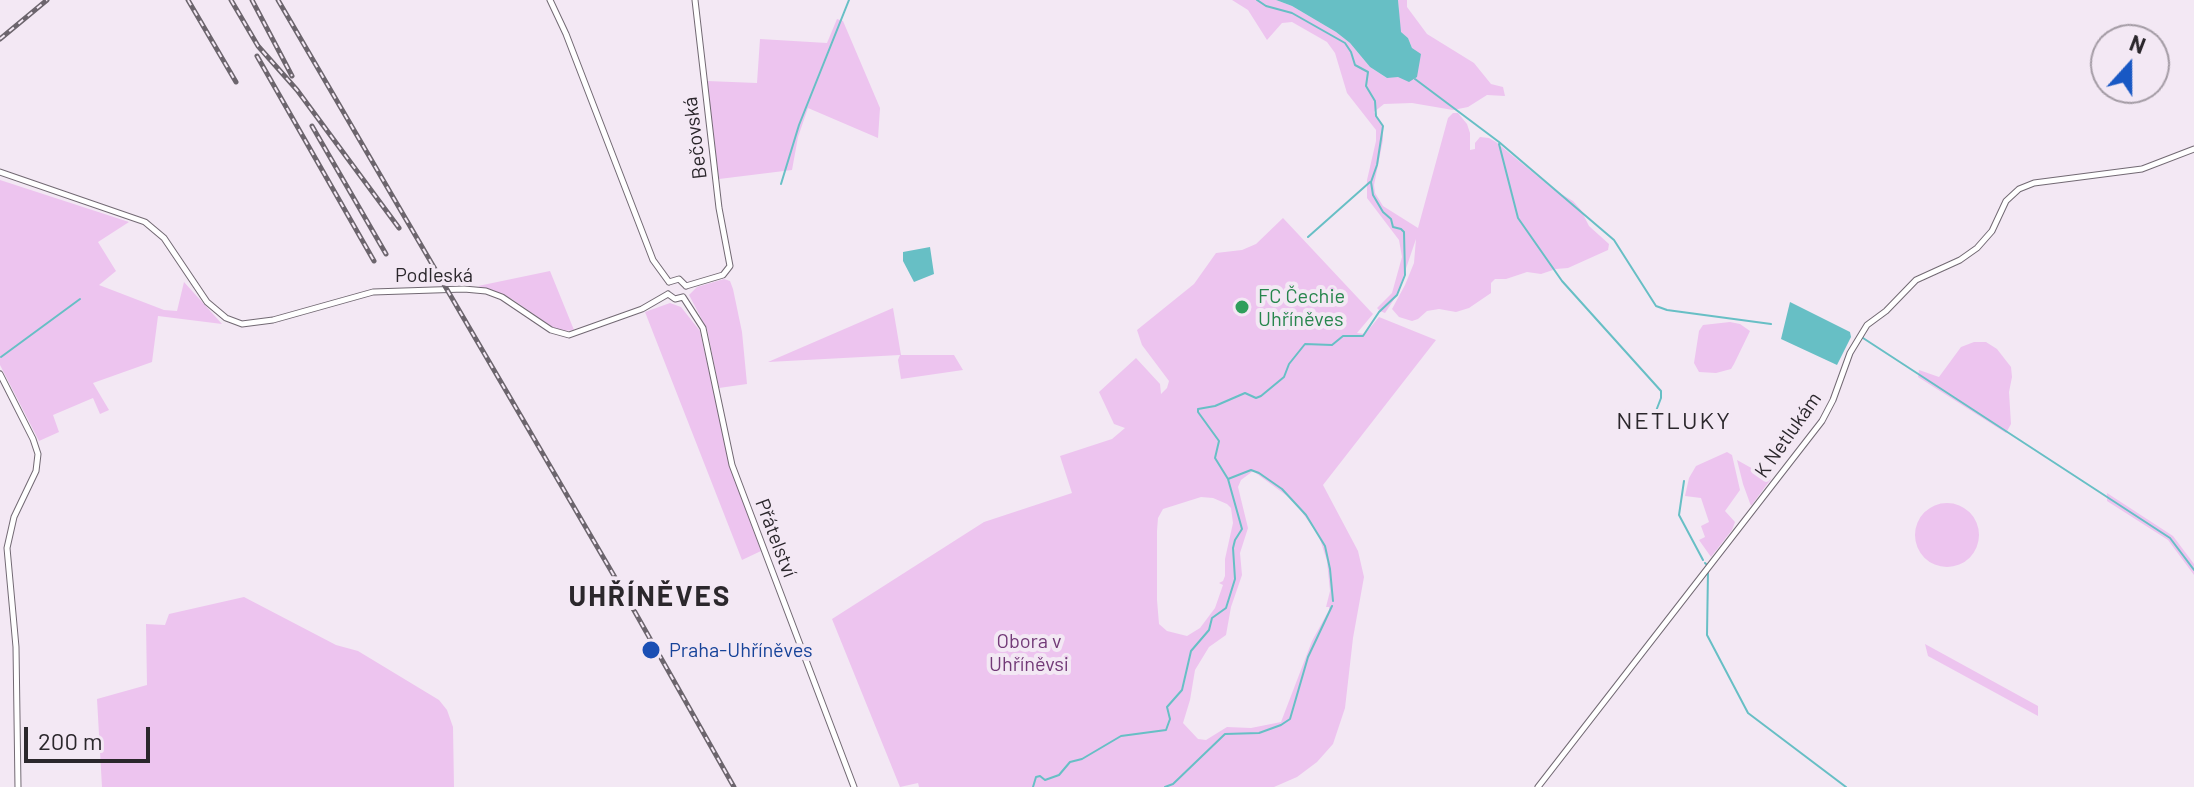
<!DOCTYPE html>
<html>
<head>
<meta charset="utf-8">
<style>
  body { margin:0 }
  #map { position:relative; width:2194px; height:787px; overflow:hidden; background:#f3e8f4; font-family:Barlow,sans-serif }
  canvas { display:block }
  .north { position:absolute; left:2090px; top:24px; width:80px; height:80px; box-sizing:border-box; background:#f3e8f4; border:2px solid #a39ba4; border-radius:50%; rotate:21deg; font-size:22px; font-weight:700; line-height:32px; text-align:center; color:#2b272c }
  .north::after { content:''; display:block; margin:auto; width:28px; height:36px; background:#1858c4; clip-path:polygon(50% 0,100% 100%,50% 72%,0 100%) }
  .scale { position:absolute; left:24px; top:727px; width:126px; height:36px; box-sizing:border-box; border:4px solid #2b272c; border-top:0; padding-left:10px; font-size:24px; line-height:28px; white-space:nowrap; color:#2b272c; -webkit-text-stroke:6px #f3e8f4; paint-order:stroke }
</style>
</head>
<body>
<div id="map">
<canvas width="2194" height="787"></canvas>
<div class="north">N</div>
<div class="scale">200 m</div>
</div>
<script>
const ctx = document.querySelector('canvas').getContext('2d');
ctx.lineJoin = 'round';
function fillPath(path, color) { ctx.fillStyle = color; ctx.fill(path, 'evenodd'); }
const shape = rows => new Path2D(rows.map(r => 'M' + r).join(''));
function stroke(path, color, width, dash) { ctx.strokeStyle = color; ctx.lineWidth = width; ctx.lineCap = dash ? 'butt' : 'round'; ctx.setLineDash(dash || []); ctx.stroke(path); }
function write(font, color, halo, rows, align = 'center') {
  ctx.font = font + ' Barlow,sans-serif'; ctx.lineWidth = 8; ctx.setLineDash([]); ctx.textBaseline = 'middle'; ctx.strokeStyle = halo; ctx.fillStyle = color; for (const [text, x, y, turn = 0] of rows) {
    ctx.save(); ctx.translate(x, y); ctx.rotate((+turn || 0) * Math.PI / 180); ctx.textAlign = isNaN(turn) ? turn : align; if (halo) ctx.strokeText(text, 0, 0); ctx.fillText(text, 0, 0); ctx.restore();
  }
}
fillPath(shape([
  [1232,0,1276,0,1292,6,1336,32,1350,43,1370,67,1387,78,1412,48,1408,38,1400,32,1398,0,1407,0,1407,7,1427,34,1474,63,1491,84,1503,87,1505,96,1487,95,1468,107,1453,110,1412,103,1384,104,1374,112,1383,126,1383,140,1374,185,1375,193,1383,206,1418,228,1448,118,1453,113,1458,113,1467,124,1470,133,1470,150,1475,149,1475,143,1480,137,1489,138,1496,142,1553,189,1573,201,1581,210,1589,226,1609,244,1608,250,1568,268,1556,269,1541,274,1527,272,1506,279,1495,279,1491,283,1491,293,1469,308,1456,312,1439,309,1427,311,1418,319,1412,321,1399,317,1392,309,1405,285,1414,263,1416,239,1397,295,1385,313,1380,311,1377,308,1392,293,1402,257,1399,240,1367,198,1367,180,1376,141,1376,130,1347,93,1335,53,1327,42,1292,22,1282,23,1267,40,1248,10],
  [837,19,843,21,880,108,878,138,808,108,798,137,792,170,719,179,707,81,757,83,760,39,827,43],
  [0,180,129,222,98,242,116,271,99,285,164,310,177,311,184,282,222,324,158,316,152,362,93,383,109,410,100,414,93,398,53,415,59,432,39,441,0,365],
  [1283,218,1373,314,1357,333,1365,334,1379,317,1436,340,1323,485,1358,551,1364,577,1353,638,1345,708,1333,744,1317,762,1297,777,1274,787,919,787,918,783,900,787,832,619,984,522,1072,493,1060,456,1112,439,1125,428,1114,424,1099,392,1136,358,1160,384,1161,394,1167,388,1169,381,1142,345,1137,330,1194,284,1216,253,1242,250,1256,244],
  [1253,471,1294,501,1319,536,1327,561,1330,591,1326,607,1329,607,1329,610,1312,641,1281,722,1251,728,1227,727,1206,740,1198,739,1183,723,1190,700,1195,670,1209,647,1226,635,1231,607,1242,575,1240,553,1248,528,1238,487,1241,480],
  [1201,497,1213,498,1227,504,1231,508,1233,523,1225,559,1225,576,1223,581,1219,583,1223,585,1215,608,1200,628,1187,636,1167,631,1159,624,1157,600,1157,531,1158,518,1163,509],
  [550,271,574,330,562,331,552,327,512,299,478,286],
  [724,279,730,281,733,289,742,332,747,384,719,388,707,329,689,295,697,287],
  [670,303,681,307,700,331,731,470,761,551,742,560,645,312],
  [893,308,901,355,954,355,963,370,901,379,898,360,900,355,768,362],
  [1730,322,1740,324,1750,331,1734,364,1731,369,1716,373,1699,372,1694,363,1699,331,1703,325],
  [1974,342,1986,342,1997,349,2011,367,2012,377,2009,392,2011,424,2006,433,1918,377,1919,370,1939,377,1961,347],
  [1727,452,1732,455,1740,490,1725,511,1735,522,1732,530,1711,557,1699,540,1705,537,1701,526,1709,522,1701,498,1685,496,1689,478,1696,466],
  [1737,460,1771,479,1751,506,1743,484],
  [2107,493,2173,536,2194,564,2194,575,2168,540,2107,501],
  '1915 535a32 32 0 1 1 64 0a32 32 0 1 1-64 0Z',
  [244,597,336,645,358,651,439,700,447,710,453,727,454,787,102,787,97,699,147,685,146,624,165,625,169,614],
  [1925,644,2038,706,2038,716,1928,656]
]), '#edc4ef');
fillPath(shape([
  [1276,0,1398,0,1401,32,1408,38,1412,48,1421,54,1417,77,1409,82,1398,77,1387,78,1370,67,1350,43,1336,32,1292,6],
  [930,247,934,274,914,282,903,261,903,252],
  [1790,302,1850,332,1851,337,1837,365,1781,339]
]), '#67bfc5');
stroke(shape([
  [1415,79,1499,142,1614,240,1656,306,1667,310,1771,324],
  [1499,144,1518,218,1562,281,1661,391,1661,398,1656,411],
  [781,184,799,125,849,0],
  [1308,237,1370,182],
  [1863,338,2170,538,2194,570],
  [1,357,80,299],
  [1228,479,1251,470,1259,473,1282,489,1306,515,1325,546,1330,569,1333,601],
  [1684,481,1679,515,1703,560],
  [1705,563,1706,564],
  [1708,571,1707,635,1748,713,1846,787],
  [1033,787,1036,777,1040,776,1045,780,1059,775,1070,762,1082,759,1121,736,1166,730,1170,719,1167,707,1182,690,1191,651,1209,630,1212,618,1226,608,1235,579,1233,548,1235,540,1242,529,1228,479,1215,458,1219,441,1198,412,1198,409,1215,406,1245,393,1256,398,1261,396,1284,377,1289,364,1305,344,1332,345,1343,336,1363,336,1379,312,1397,295,1405,275,1404,232,1401,229,1393,227,1391,219,1383,212,1373,195,1371,182,1377,165,1383,126,1376,116,1375,101,1366,86,1368,72,1355,65,1351,52,1345,43,1292,13,1266,6,1257,0],
  [1165,787,1173,784,1225,734,1259,733,1281,725,1290,719,1308,657,1332,606]
]), '#67bfc5', 2);
const secondary = shape([
  [550,0,566,34,653,260,669,282],
  [0,172,145,222,164,238,207,302,226,318,242,324,273,320,373,292,464,289,486,291,502,297,551,330,569,335,642,309,668,294],
  [669,282,679,279,686,286],
  [686,286,723,275,730,266,719,208,695,0],
  [668,294,675,299,683,297],
  [683,297,703,328,732,465,854,787],
  [0,374,33,439,38,454,36,471,14,517,7,548,16,647,18,787],
  [1538,787,1822,421,1833,400,1850,353,1867,325,1886,311,1916,280,1960,260,1977,248,1992,231,2006,201,2019,189,2034,183,2142,169,2194,149]
]);
stroke(secondary, '#726973', 7);
stroke(secondary, '#fff', 5);
const rail = shape([
  [188,0,236,82],
  [231,0,258,46,297,90,399,228],
  [252,0,292,76],
  [278,0,627,598,734,787],
  [0,39,47,0],
  [257,56,374,261],
  [312,126,386,254]
]);
stroke(rail, '#6c656d', 5);
stroke(rail, '#f3e8f4', 2, [6]);
for (const [x, y, r, color] of [
  [1242,307,8,"#2e9e5b"],
  [651,650,10,"#1a4fb4"]
]) { const dot = new Path2D(); dot.arc(x, y, r, 0, 2 * Math.PI); ctx.fillStyle = color; ctx.fill(dot); stroke(dot, '#f3e8f4', 3); }
write('20px', '#2b272c', '#f3e8f4', [
  ["Bečovská",695,138,-97],
  ["Podleská",434,275],
  ["K Netlukám",1788,435,-55],
  ["Přátelství",776,538,69]
]);
write('20px', '#27864d', '#f3e8f4', [
  ["FC Čechie",1258,296],
  ["Uhříněves",1258,319]
], 'left');
write('20px', '#723a77', '#f3e8f4', [
  ["Obora v",1029,641],
  ["Uhříněvsi",1029,664]
]);
write('20px', '#164399', '#f3e8f4', [
  ["Praha-Uhříněves",669,650]
], 'left');
ctx.letterSpacing = '2px';
write('24px', '#2b272c', '#f3e8f4', [
  ["NETLUKY",1674,421]
]);
ctx.letterSpacing = '0px';
ctx.letterSpacing = '2px';
write('bold 28px', '#2b272c', '#f3e8f4', [
  ["UHŘÍNĚVES",650,597]
]);
ctx.letterSpacing = '0px';
</script>
</body>
</html>
